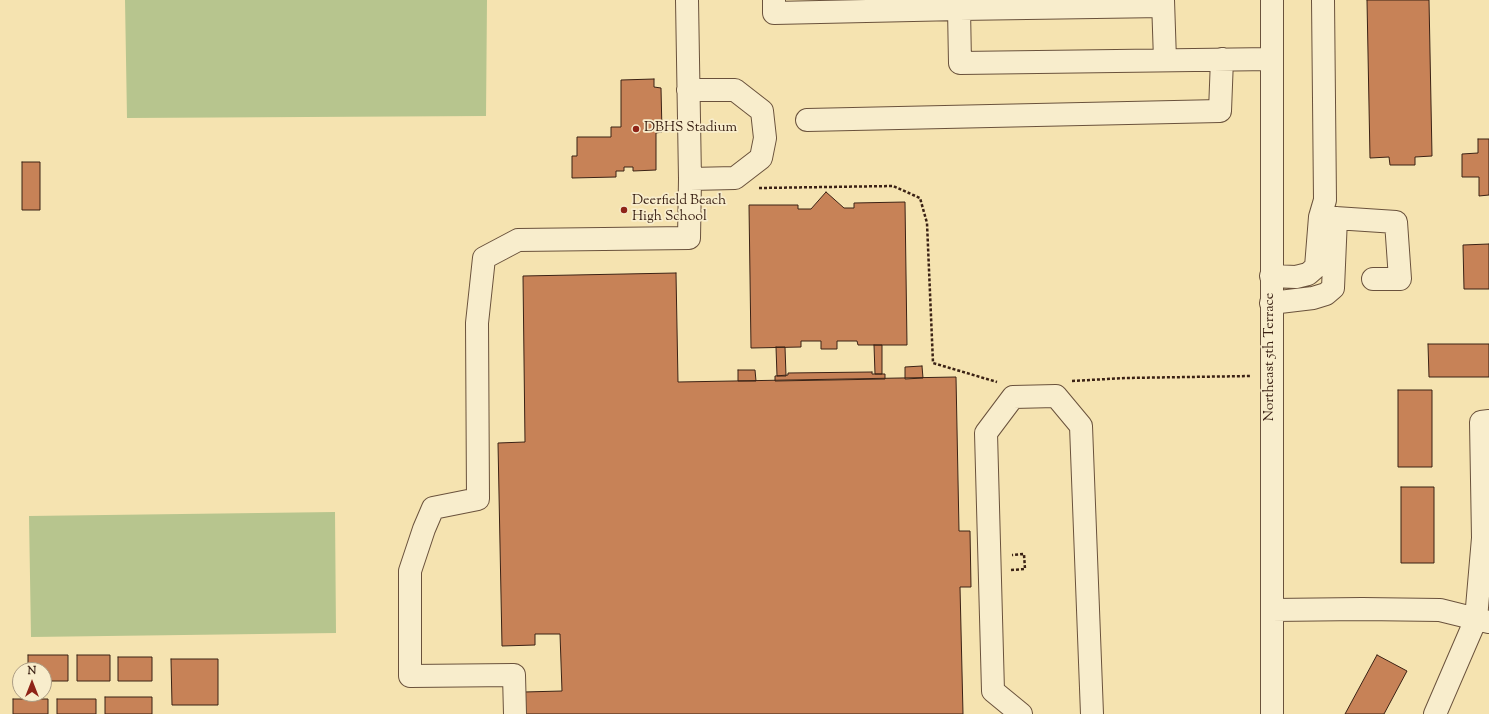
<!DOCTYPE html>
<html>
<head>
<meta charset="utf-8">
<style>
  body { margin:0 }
  #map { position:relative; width:1489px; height:714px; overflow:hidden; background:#f5e3b0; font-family:"Sorts Mill Goudy",serif }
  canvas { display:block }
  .north { position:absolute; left:12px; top:662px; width:40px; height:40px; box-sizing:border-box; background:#f8edcc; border:1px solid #ac9c83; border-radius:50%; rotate:0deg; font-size:11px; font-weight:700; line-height:16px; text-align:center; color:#3b2215 }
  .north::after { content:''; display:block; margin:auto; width:14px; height:18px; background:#8f2418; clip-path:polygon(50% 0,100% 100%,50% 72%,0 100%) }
</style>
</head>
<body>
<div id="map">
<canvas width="1489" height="714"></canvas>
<div class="north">N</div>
</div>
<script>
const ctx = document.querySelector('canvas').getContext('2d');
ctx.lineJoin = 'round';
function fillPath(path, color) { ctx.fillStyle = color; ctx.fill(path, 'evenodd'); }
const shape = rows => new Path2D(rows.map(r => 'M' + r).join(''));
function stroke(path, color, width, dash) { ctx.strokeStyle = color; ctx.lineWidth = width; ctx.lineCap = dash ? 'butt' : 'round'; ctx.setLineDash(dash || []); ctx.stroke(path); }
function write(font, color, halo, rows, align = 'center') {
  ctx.font = font + ' "Sorts Mill Goudy",serif'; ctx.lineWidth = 3.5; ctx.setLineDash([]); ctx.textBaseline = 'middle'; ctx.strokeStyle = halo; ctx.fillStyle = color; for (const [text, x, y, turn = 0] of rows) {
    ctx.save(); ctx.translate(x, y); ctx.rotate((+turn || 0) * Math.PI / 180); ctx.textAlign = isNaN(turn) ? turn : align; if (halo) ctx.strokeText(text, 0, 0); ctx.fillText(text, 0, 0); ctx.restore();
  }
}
fillPath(shape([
  [125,0,487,0,486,116,127,118],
  [335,512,336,633,31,637,29,516]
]), '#b7c58e');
const building = shape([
  [1367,0,1429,0,1432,156,1415,157,1415,165,1390,165,1389,157,1370,158,1367,0],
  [654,79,654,87,661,88,662,132,656,133,656,170,633,171,633,167,624,167,624,171,616,171,616,177,572,178,572,156,577,156,577,137,611,137,611,127,621,127,621,80,654,79],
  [1478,139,1489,139,1489,195,1479,196,1479,177,1462,177,1462,154,1478,153,1478,139],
  [22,162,40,162,40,210,22,210,22,162],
  [826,192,844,208,854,208,854,203,905,202,907,345,858,345,857,341,837,341,837,349,821,349,821,341,801,341,801,347,751,348,749,205,798,205,798,209,811,209,826,192],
  [1489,244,1489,289,1464,289,1463,245,1489,244],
  [676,273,678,382,956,377,959,531,970,531,971,587,960,587,963,714,524,714,524,692,562,691,560,634,535,634,535,645,502,646,498,443,525,442,523,276,676,273],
  [1428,344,1489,344,1489,377,1429,377,1428,344],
  [874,345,882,345,882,374,875,374,874,345],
  [776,347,785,347,786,376,777,376,776,347],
  [922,366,923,378,905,379,905,367,922,366],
  [738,370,755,370,756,381,738,381,738,370],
  [872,372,872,374,885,374,885,379,775,381,775,376,788,375,788,373,872,372],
  [1398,390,1432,390,1432,467,1398,467,1398,390],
  [1401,487,1434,487,1434,563,1401,563,1401,487],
  [28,655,68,655,68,681,44,681,44,670,28,670,28,655],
  [77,655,110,655,110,681,77,681,77,655],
  [1377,655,1407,671,1384,714,1345,714,1377,655],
  [118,657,152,657,152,681,118,681,118,657],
  [171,659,218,659,218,705,172,705,171,659],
  [105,697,152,697,152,714,105,714,105,697],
  [13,699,48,699,48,714,13,714,13,699],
  [57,699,96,699,96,714,57,714,57,699]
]);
fillPath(building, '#c78257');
stroke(building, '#3b2215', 1);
const minor = shape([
  [774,0,774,13,959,9,960,63,1272,59],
  [1163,0,1165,60],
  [1272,0,1272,714],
  [959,9,1163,6],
  [688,90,735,90,762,111,765,138,761,158,735,178,690,179],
  [807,120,1220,111,1222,59],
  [1320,217,1396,222,1400,279,1373,279],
  [1271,276,1296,277,1308,274,1316,267,1320,217,1325,200,1323,0],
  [1271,303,1313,298,1326,294,1333,288,1336,218],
  [1272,610,1362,609,1440,610,1489,622],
  [515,714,514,675,410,676,410,571,424,529,433,508,478,499,477,323,484,258,518,240,689,238,690,179,687,0],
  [1021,714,993,691,986,433,1013,397,1056,396,1081,426,1092,714],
  [1435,714,1476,619,1483,538,1481,422,1489,421]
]);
stroke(minor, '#6a523c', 24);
stroke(shape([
  [759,188,893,186,920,198,927,223,933,363,997,382],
  [1072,381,1125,378,1251,376],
  [1011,570,1025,569,1024,554,1012,555]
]), '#3b2215', 2.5, [3, 2]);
stroke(minor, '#f8edcc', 22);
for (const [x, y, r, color] of [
  [636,129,4,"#8f2418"],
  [624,210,4,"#8f2418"]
]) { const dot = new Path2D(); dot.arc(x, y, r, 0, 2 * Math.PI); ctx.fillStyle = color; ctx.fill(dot); stroke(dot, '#f8edcc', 1.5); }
write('14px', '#3b2215', '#f8edcc', [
  ["DBHS Stadium",644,129],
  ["Deerfield Beach",632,202],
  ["High School",632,218]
], 'left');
write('14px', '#3b2215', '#f8edcc', [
  ["Northeast 5th Terrace",1271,357,-90]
]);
</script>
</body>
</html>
